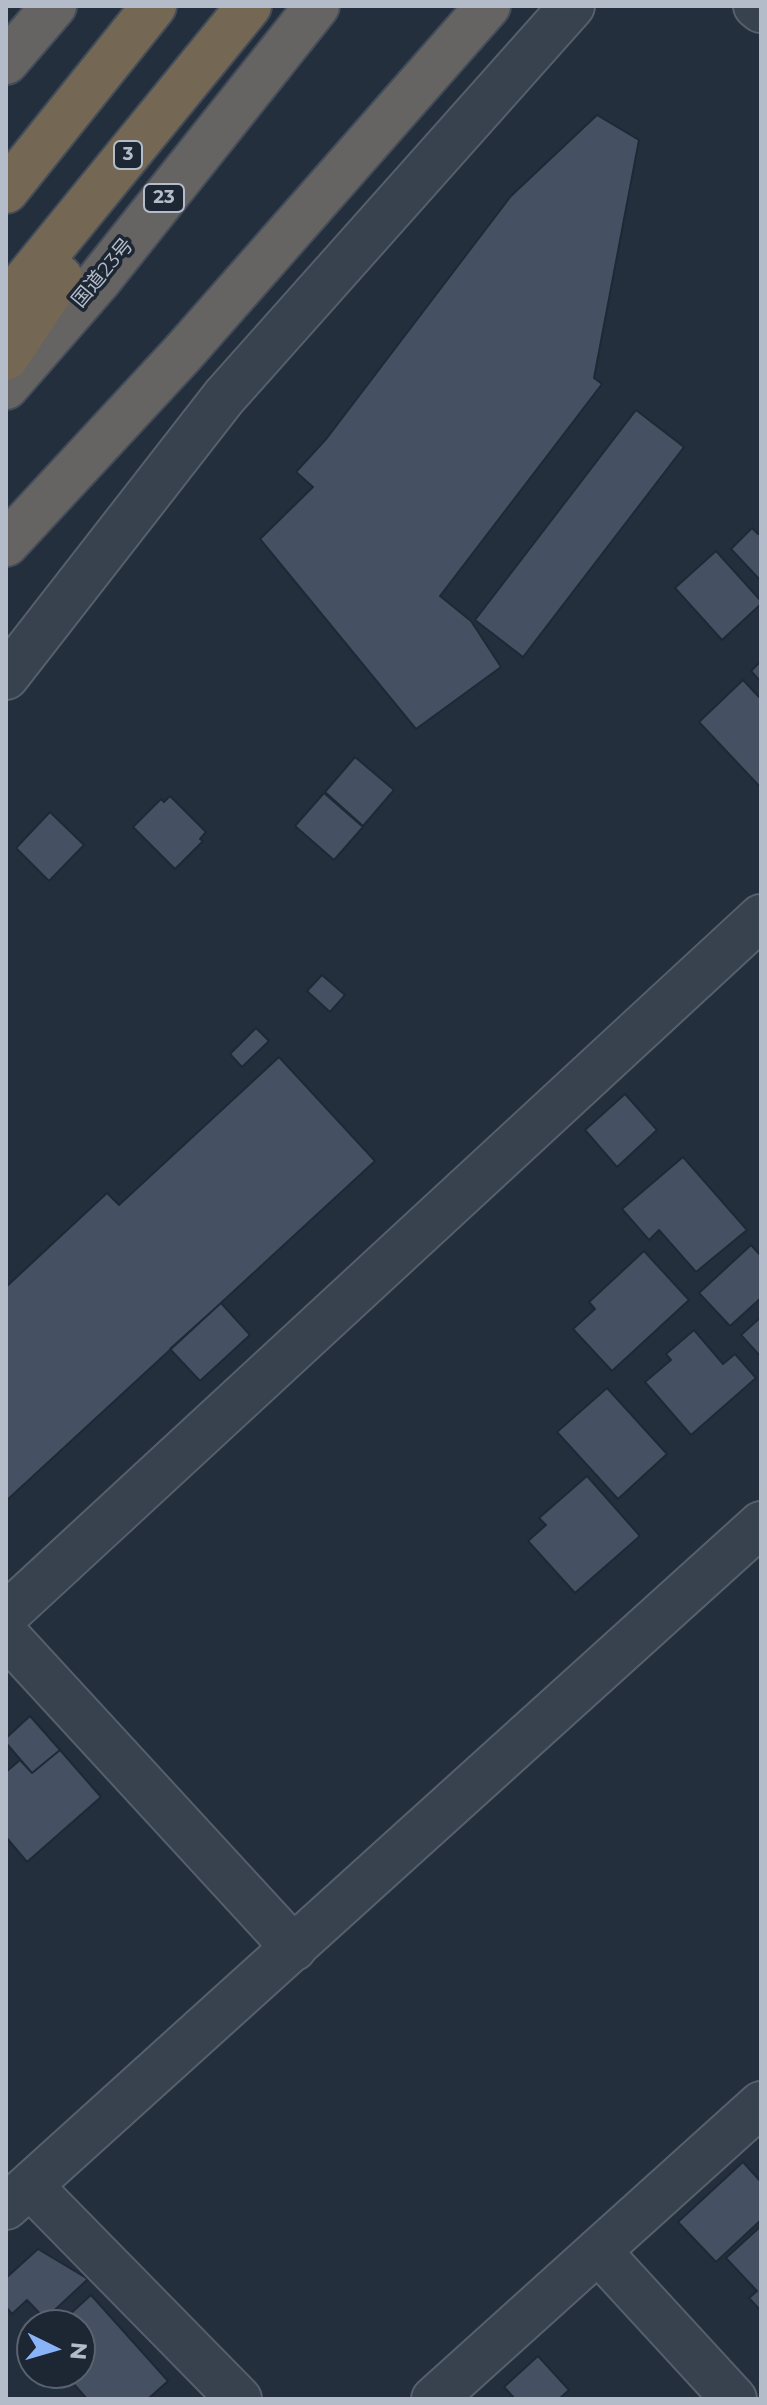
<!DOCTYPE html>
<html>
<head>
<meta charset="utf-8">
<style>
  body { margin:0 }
  #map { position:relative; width:767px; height:2405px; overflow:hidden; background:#242f3e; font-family:Montserrat,sans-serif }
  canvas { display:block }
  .frame { position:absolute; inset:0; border:8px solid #b4bcc9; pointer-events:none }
  .north { position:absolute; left:16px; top:2309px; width:80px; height:80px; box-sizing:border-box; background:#1d2633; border:2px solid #59626f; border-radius:50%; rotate:95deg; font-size:22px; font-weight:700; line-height:32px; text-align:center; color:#b4bcc9 }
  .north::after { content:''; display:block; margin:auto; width:28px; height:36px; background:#8ab4f8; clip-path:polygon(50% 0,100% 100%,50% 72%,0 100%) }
</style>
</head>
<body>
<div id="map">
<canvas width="767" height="2405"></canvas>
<div class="frame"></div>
<div class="north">N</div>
</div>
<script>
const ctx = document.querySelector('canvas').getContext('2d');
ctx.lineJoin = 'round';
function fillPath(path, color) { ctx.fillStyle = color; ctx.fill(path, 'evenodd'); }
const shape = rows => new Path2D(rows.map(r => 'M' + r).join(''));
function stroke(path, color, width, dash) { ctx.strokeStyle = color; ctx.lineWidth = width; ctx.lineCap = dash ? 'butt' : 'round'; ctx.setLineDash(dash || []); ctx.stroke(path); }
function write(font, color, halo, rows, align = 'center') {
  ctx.font = font + ' Montserrat,"Noto Sans JP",sans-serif'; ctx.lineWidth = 7; ctx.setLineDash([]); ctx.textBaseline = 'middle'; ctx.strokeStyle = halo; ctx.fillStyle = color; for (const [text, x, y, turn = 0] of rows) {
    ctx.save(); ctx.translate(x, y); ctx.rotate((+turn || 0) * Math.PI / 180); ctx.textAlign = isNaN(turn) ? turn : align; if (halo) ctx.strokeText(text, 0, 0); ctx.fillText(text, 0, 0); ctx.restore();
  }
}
const building = shape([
  [597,115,639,140,594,378,602,384,440,596,471,621,501,667,416,729,260,539,313,487,296,472,327,438,511,196,597,115],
  [636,410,684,447,523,657,475,620,636,410],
  [752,528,758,534,761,531,761,581,731,549,752,528],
  [716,551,761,601,761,604,722,640,675,588,716,551],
  [761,661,761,682,751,671,761,661],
  [743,680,761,699,761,788,699,722,743,680],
  [355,757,394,790,363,826,325,792,355,757],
  [324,793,363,827,334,860,295,826,324,793],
  [170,796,206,832,200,839,203,841,175,869,133,827,161,799,164,802,170,796],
  [50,812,84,845,49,881,16,848,50,812],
  [322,975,345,995,330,1012,307,991,322,975],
  [256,1028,269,1041,242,1067,230,1054,256,1028],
  [279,1057,375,1161,6,1501,6,1287,107,1193,119,1205,279,1057],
  [625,1094,657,1130,617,1167,585,1130,625,1094],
  [683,1157,747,1230,696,1272,659,1230,649,1240,622,1209,683,1157],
  [751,1245,761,1256,761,1298,730,1326,699,1293,751,1245],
  [644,1251,689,1300,612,1371,573,1329,595,1309,589,1302,644,1251],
  [221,1303,250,1335,200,1381,170,1349,221,1303],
  [761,1317,761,1357,741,1335,761,1317],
  [694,1330,723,1364,735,1354,756,1378,691,1435,645,1382,671,1360,666,1354,694,1330],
  [607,1388,667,1454,618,1499,557,1432,607,1388],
  [587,1476,640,1536,575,1593,528,1541,546,1525,539,1518,587,1476],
  [30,1716,60,1750,32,1773,6,1743,6,1738,30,1716],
  [60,1750,101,1797,27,1862,6,1837,6,1772,20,1760,32,1773,60,1750],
  [743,2162,761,2182,761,2220,716,2262,678,2222,743,2162],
  [761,2226,761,2311,749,2298,757,2291,726,2258,761,2226],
  [38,2249,88,2279,45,2319,27,2300,12,2314,6,2307,6,2278,38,2249],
  [91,2295,168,2381,148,2399,87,2399,64,2373,80,2373,80,2325,58,2325,91,2295],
  [538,2356,569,2390,559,2399,515,2399,504,2387,538,2356]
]);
fillPath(building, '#455162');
stroke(building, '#1f2835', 2);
const minor = shape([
  [756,6,761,10],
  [6,677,224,397,572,6],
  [6,1615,761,917],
  [6,1635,294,1948],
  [30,2186,239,2399],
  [598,2251,734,2399],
  [434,2399,761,2104]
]);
const tertiary = shape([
  [6,2207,761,1524]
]);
const trunk = shape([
  [6,62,54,6],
  [6,387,99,280,317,6],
  [6,544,183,353,488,6]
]);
const motorway = shape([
  [6,191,154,6],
  [6,304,249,6],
  [6,358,60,277]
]);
stroke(minor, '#565f6c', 48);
stroke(tertiary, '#565f6c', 48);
stroke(trunk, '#434c59', 48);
stroke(motorway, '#434c59', 48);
stroke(minor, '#38414e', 44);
stroke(tertiary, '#38414e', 44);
stroke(trunk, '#656462', 44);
stroke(motorway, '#746855', 44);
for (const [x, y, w] of [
  [128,155,28],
  [164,198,40]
]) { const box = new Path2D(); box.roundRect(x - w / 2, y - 14, w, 28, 6); ctx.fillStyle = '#1d2633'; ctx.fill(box); stroke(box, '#b4bcc9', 2); }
write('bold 18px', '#b4bcc9', null, [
  ["3",128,155],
  ["23",164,198]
]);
write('20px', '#b4bcc9', '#1d2633', [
  ["国道23号",103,273,-50]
]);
</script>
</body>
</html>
